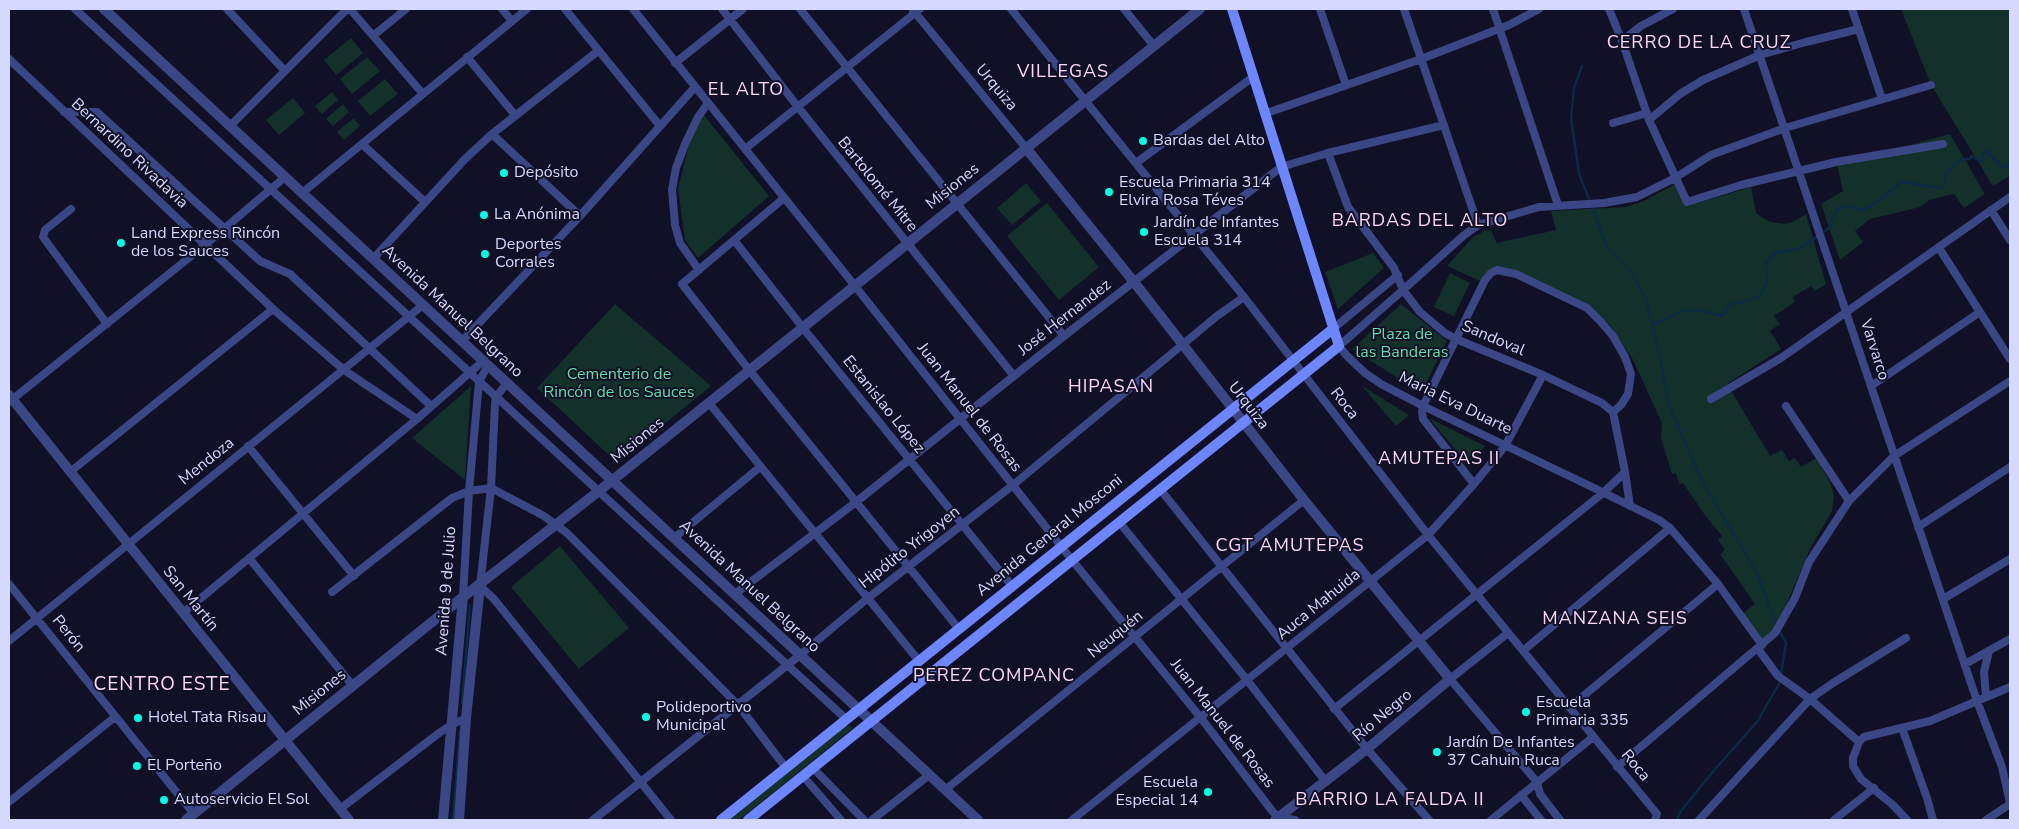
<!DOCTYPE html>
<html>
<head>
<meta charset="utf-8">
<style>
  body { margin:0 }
  #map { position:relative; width:2019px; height:829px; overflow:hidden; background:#101027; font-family:"Nunito Sans",sans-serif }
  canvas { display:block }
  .frame { position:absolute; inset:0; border:10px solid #d6d9fe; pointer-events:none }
</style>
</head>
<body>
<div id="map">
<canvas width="2019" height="829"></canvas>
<div class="frame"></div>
</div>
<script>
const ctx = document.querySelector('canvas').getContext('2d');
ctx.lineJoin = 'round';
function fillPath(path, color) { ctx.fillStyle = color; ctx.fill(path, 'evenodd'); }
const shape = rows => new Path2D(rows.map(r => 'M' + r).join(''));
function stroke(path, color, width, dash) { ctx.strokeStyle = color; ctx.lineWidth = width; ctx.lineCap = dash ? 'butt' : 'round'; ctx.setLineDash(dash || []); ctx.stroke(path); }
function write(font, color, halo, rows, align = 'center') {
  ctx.font = font + ' "Nunito Sans",sans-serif'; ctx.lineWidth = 4; ctx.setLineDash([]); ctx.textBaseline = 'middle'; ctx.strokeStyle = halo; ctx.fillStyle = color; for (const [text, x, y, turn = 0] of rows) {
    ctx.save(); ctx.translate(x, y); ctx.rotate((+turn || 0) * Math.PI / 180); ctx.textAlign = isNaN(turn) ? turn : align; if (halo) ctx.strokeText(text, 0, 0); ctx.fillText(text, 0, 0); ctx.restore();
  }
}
fillPath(shape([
  [1901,9,2010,9,2010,176,1993,186,1931,85],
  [351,38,363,53,336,75,324,60],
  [367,57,380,71,352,94,340,79],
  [385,79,398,94,370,116,358,101],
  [332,92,338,100,322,114,315,106],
  [293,98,305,113,279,135,266,120],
  [343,104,349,112,333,126,326,119],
  [703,114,769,196,698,258,685,240,678,189,689,144],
  [354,118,360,126,344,140,337,132],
  [1950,134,1985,194,1964,208,1954,194,1929,200,1920,207,1870,219,1855,231,1863,242,1840,260,1821,204,1843,191,1837,165],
  [1026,183,1041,201,1012,225,997,208],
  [1675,184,1687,206,1751,187,1756,213,1770,222,1785,224,1793,222,1806,214,1826,284,1815,291,1811,286,1793,297,1795,302,1774,316,1780,324,1770,331,1781,349,1727,384,1770,456,1782,450,1789,461,1795,458,1801,467,1816,458,1830,482,1834,495,1832,511,1811,547,1784,610,1774,629,1763,642,1743,613,1755,604,1720,554,1725,550,1718,540,1722,536,1704,514,1683,483,1679,484,1676,473,1672,474,1661,438,1662,423,1633,360,1611,326,1587,305,1514,270,1502,267,1487,272,1480,281,1447,266,1472,238,1484,231,1491,230,1497,243,1556,230,1551,211,1626,207,1644,201],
  [1047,203,1099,267,1059,300,1007,236],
  [1373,253,1384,268,1338,309,1325,272],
  [1450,273,1470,283,1454,316,1434,307],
  [615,304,711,386,620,460,616,456,611,457,537,388],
  [1401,304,1447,341,1426,383,1412,387,1352,349],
  [471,386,465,480,412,438],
  [1362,386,1409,415,1396,426],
  [1429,418,1485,446,1469,466],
  [560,546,629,628,579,669,511,587],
  [845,724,853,728,739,820,724,820]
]), '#13302a');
stroke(shape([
  [1582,66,1574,88,1571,118,1579,174,1589,199],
  [1592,206,1606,245,1631,272,1646,299,1659,352,1669,406,1703,483,1757,573,1776,624],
  [1825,231,1829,228,1832,218,1839,208,1848,206,1862,210,1871,206,1902,182,1941,188,1946,178,1945,173,1962,159,1969,159,1972,156,1981,162,1984,159,1982,154,1986,151,2000,165,2006,167,2010,162],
  [1652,325,1682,311,1698,310,1722,316,1730,304,1748,301,1760,295,1767,283,1766,262,1775,253,1798,249,1817,237],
  [1780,632,1786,643,1781,673],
  [462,703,470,605],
  [453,820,460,730],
  [1677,820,1680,812,1716,768,1757,722,1780,682]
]), '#0b2b44', 2.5);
stroke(shape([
  [75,9,846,719],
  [227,9,284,70],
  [350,9,423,94],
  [502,9,512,21],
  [565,9,660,126],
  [633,9,855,286,1072,560,1201,718,1273,812,1279,817,1295,820],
  [722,9,798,107,1014,376],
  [800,9,1064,336],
  [1011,9,1244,297,1428,535,1657,814,1655,820],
  [1124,9,1154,46],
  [1320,9,1346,85],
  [1404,9,1478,225],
  [1493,9,1558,205],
  [1609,9,1622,41,1649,120,1687,202,1741,185,1836,162,1943,144],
  [1744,9,1977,701,2002,767,2010,803],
  [1852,9,1882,99],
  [913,10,1026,148],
  [374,35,406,9],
  [1622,41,1641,26,1673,9],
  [467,57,515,115],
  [9,59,273,309,344,370,417,419],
  [675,63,743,9],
  [64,112,97,112,260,261,290,274,431,406],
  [1264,114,1421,59,1509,25,1539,9],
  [1649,120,1680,94,1703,80,1760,55,1806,42,1859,29],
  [1613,123,1647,113],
  [230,126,347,9],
  [492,134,580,216],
  [362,144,425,202],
  [745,149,920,9],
  [1328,153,1348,207,1394,268,1403,290,1420,312,1445,333,1456,339,1543,375,1602,403,1613,412,1625,472,1630,506],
  [1136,163,1253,77],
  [302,193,527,9],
  [784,198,682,284,750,371,959,629],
  [71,209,45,230,43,237,107,324],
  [1991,210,2010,240],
  [734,240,803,328,1012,586],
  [1939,248,2010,359],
  [373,259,465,159,492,134,598,51],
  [699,270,680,243,675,225,672,190,676,168,685,144,698,117,708,103],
  [1334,328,1398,275],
  [462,341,580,216,695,87],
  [507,383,496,397,495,404,491,488,480,586,494,599,671,820],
  [1871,386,1980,312],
  [1711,399,1781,358,2010,197],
  [9,402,205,245,285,177],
  [709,403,919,661],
  [1786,406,1849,501],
  [248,446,354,576],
  [70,472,273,309],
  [1474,484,1423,419,1422,412,1423,406,1485,280,1491,273,1497,270,1516,274,1587,308,1601,322,1613,336,1625,357,1631,374,1628,394,1621,405,1613,412],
  [1160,489,1367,749,1429,820],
  [1119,522,1247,680,1326,782],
  [1918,527,2010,467],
  [674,538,760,467],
  [249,558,353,686],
  [9,584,194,814],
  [332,592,452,498,469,491,491,488,544,516,567,533,738,705,786,768],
  [735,594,856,502,1064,336,1281,167,1328,153,1444,125],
  [463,597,469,491,479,382,488,365],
  [1943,599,2010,559],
  [183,613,417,419,483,361],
  [1508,633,1450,679,1537,782,1540,794,1560,820],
  [9,641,423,305],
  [1762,645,1718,584,1670,528,1659,520,1590,486,1423,406,1381,384,1365,373,1347,356,1339,346,1403,290,1463,236,1478,225,1539,207,1604,203,1637,197,1675,178,1711,155,1785,128,1931,85],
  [1758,649,1778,676,1810,699,1859,742,1853,758,1853,766,1861,779,1893,805,1907,820],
  [1524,650,1670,528],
  [1965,664,2010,639],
  [1986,697,1984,672,1989,651],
  [1570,707,1718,584],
  [1334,709,1603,493,1625,472],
  [1902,728,1927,798,1933,820],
  [1859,742,1864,737,1930,721,2010,687],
  [1617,767,1775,633,1795,598,1809,562,1849,501,1894,456,2010,381],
  [813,768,864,820],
  [803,776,841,820],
  [945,790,1304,500],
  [1521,795,1541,820],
  [9,802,115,717],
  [340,809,439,733,451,725,466,718],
  [593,820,800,655,868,598,1013,485,1217,316,1244,297],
  [872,820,929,775],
  [1072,820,1428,535,1474,484,1505,446,1543,375],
  [1491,820,1593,737],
  [1699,820,1810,699,1833,683,1906,638],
  [1834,820,1874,788],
  [1986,820,2010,804]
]), '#3b4785', 8);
stroke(shape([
  [104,9,978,820],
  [1026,148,1134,282,1304,500,1450,679,1367,749,1275,820],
  [9,395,349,820],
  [186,820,463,597,599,491,1200,9],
  [443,820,463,597],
  [459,820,466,718,480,586]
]), '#3b4785', 10);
stroke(shape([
  [721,820,1334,328],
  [748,820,1339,346,1232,9]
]), '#6e86fd', 10);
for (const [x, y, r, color] of [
  [1143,141,5,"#05fbe5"],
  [504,173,5,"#05fbe5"],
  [1109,192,5,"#05fbe5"],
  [484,215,5,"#05fbe5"],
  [1144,232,5,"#05fbe5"],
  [121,243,5,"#05fbe5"],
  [485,254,5,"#05fbe5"],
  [1526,712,5,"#05fbe5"],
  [646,717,5,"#05fbe5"],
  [138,718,5,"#05fbe5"],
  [1437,752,5,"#05fbe5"],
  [137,766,5,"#05fbe5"],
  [1208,792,5,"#05fbe5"],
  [164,800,5,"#05fbe5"]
]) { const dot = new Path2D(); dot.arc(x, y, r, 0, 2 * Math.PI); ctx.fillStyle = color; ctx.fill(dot); stroke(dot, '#101027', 2); }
write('16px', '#d6d9fe', '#101027', [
  ["Urquiza",996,88,50],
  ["Bernardino Rivadavia",129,154,43],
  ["Bartolomé Mitre",877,185,51],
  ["Misiones",953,187,-39],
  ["Avenida Manuel Belgrano",452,312,43],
  ["José Hernandez",1065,318,-38],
  ["Sandoval",1493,339,23],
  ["Varvarco",1874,350,72],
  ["Roca",1344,404,52],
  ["Maria Eva Duarte",1455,404,26],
  ["Estanislao López",883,405,51],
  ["Urquiza",1248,406,52],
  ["Juan Manuel de Rosas",969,408,52],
  ["Misiones",638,441,-39],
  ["Mendoza",207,462,-39],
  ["Avenida General Mosconi",1050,536,-39],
  ["Hipólito Yrigoyen",910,548,-38],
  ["Avenida Manuel Belgrano",749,587,43],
  ["Avenida 9 de Julio",447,591,-86],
  ["San Martín",190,599,51],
  ["Auca Mahuida",1319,605,-39],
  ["Perón",68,634,51],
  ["Neuquén",1116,635,-39],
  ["Misiones",320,693,-39],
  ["Río Negro",1383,716,-40],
  ["Juan Manuel de Rosas",1222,724,52],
  ["Roca",1635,766,50]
]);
write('16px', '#d6d9fe', '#101027', [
  ["Bardas del Alto",1153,141],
  ["Depósito",514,173],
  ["Escuela Primaria 314",1119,183],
  ["Elvira Rosa Téves",1119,201],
  ["La Anónima",494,215],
  ["Jardín de Infantes",1154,223],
  ["Escuela 314",1154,241],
  ["Land Express Rincón",131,234],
  ["de los Sauces",131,252],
  ["Deportes",495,245],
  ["Corrales",495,263],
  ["Escuela",1536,703],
  ["Primaria 335",1536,721],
  ["Polideportivo",656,708],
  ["Municipal",656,726],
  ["Hotel Tata Risau",148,718],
  ["Jardín De Infantes",1447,743],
  ["37 Cahuin Ruca",1447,761],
  ["El Porteño",147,766],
  ["Escuela",1198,783,"right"],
  ["Especial 14",1198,801,"right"],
  ["Autoservicio El Sol",174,800]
], 'left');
write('16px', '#62dea8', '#101027', [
  ["Plaza de",1402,335],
  ["las Banderas",1402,353],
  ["Cementerio de",619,375],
  ["Rincón de los Sauces",619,393]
]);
ctx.letterSpacing = '1px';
write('18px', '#fed8f8', '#101027', [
  ["CERRO DE LA CRUZ",1699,44],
  ["VILLEGAS",1063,73],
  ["EL ALTO",746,91],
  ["BARDAS DEL ALTO",1420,222],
  ["HIPASAN",1111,388],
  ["AMUTEPAS II",1439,460],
  ["CGT AMUTEPAS",1290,547],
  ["MANZANA SEIS",1615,620],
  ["PEREZ COMPANC",994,677],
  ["BARRIO LA FALDA II",1390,801]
]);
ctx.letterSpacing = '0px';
ctx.letterSpacing = '1px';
write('19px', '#fed8f8', '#101027', [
  ["CENTRO ESTE",162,685]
]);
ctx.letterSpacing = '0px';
</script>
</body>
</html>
